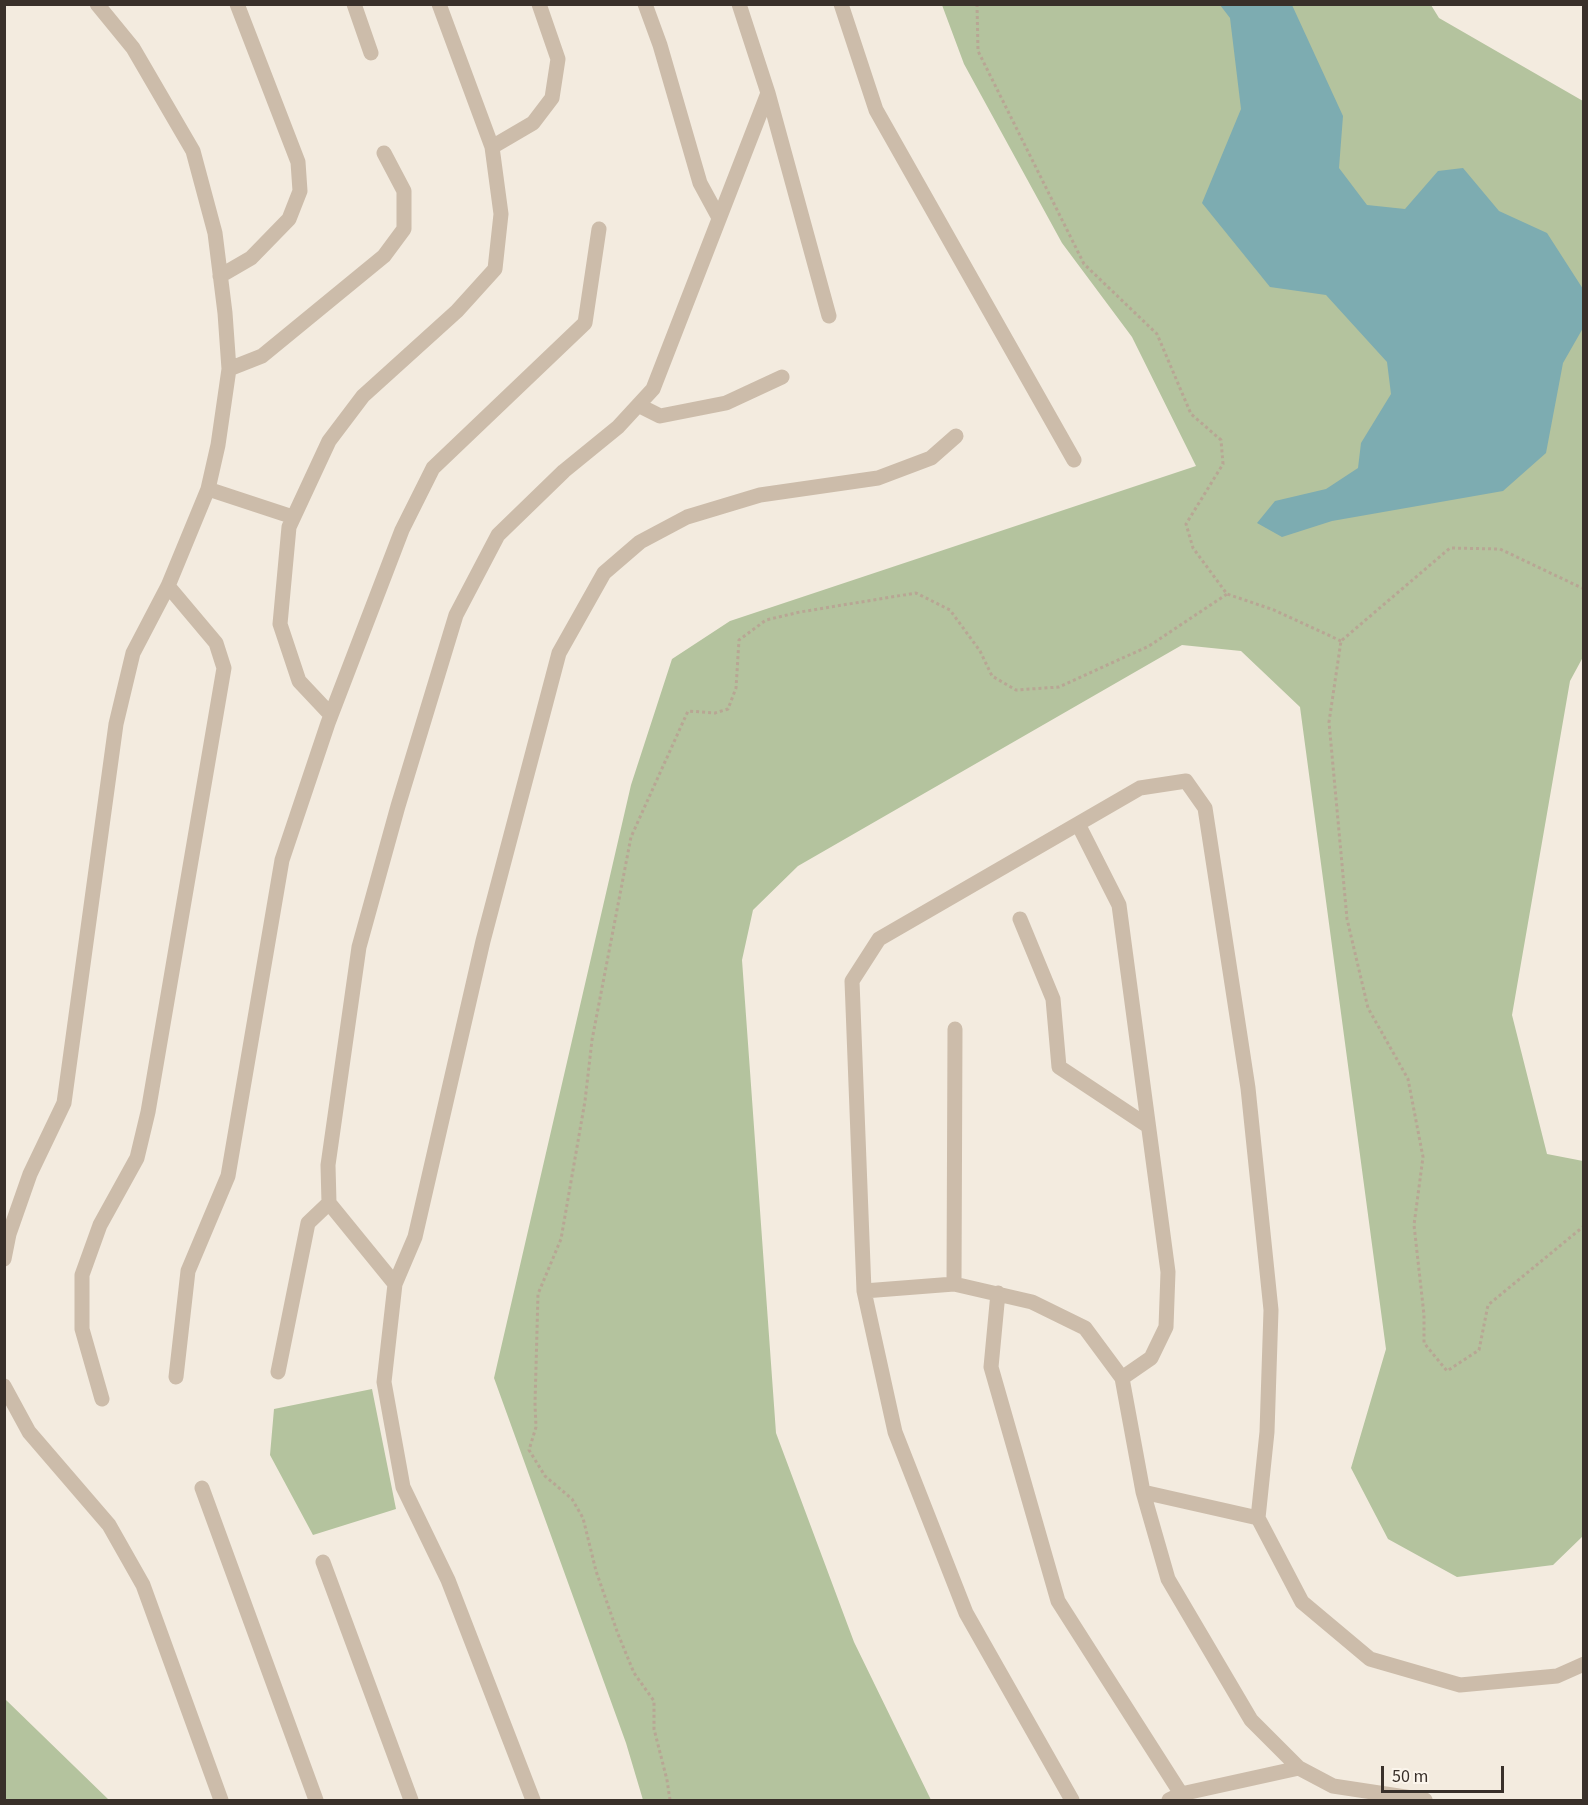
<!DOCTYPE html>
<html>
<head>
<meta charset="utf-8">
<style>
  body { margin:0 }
  #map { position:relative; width:1588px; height:1805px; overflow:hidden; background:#f3ebdf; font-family:"Source Sans 3",sans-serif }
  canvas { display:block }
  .frame { position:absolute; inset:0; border:6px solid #39302a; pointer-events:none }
  .scale { position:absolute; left:1381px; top:1766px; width:123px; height:27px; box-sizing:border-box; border:3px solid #39302a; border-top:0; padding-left:8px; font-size:18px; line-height:21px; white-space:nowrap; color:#39302a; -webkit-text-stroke:4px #fbf5ec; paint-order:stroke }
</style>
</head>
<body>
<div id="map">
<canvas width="1588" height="1805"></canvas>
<div class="frame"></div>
<div class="scale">50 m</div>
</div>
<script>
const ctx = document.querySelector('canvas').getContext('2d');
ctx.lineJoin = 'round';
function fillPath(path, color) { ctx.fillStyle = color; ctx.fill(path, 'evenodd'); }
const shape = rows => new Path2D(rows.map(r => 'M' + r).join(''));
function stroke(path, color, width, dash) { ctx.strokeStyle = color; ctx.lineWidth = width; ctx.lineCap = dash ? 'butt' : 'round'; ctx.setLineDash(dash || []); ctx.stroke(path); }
fillPath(shape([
  [942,5,1431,5,1439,18,1583,101,1583,657,1570,681,1512,1015,1547,1154,1583,1161,1583,1536,1553,1565,1457,1577,1388,1539,1351,1468,1386,1349,1300,707,1241,651,1182,645,798,866,753,910,742,960,776,1433,854,1642,931,1800,643,1800,626,1743,494,1378,631,785,672,659,730,621,1196,466,1132,337,1062,243,964,64],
  [372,1389,396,1509,313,1535,270,1455,274,1409],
  [5,1699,109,1800,5,1800]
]), '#b4c39e');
fillPath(shape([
  [1220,5,1292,5,1343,116,1339,168,1367,205,1405,209,1438,171,1463,168,1499,211,1547,233,1583,289,1583,328,1563,363,1546,453,1503,491,1332,521,1282,537,1257,523,1275,501,1326,489,1358,468,1361,443,1391,394,1387,362,1326,295,1270,287,1202,203,1241,109,1230,18]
]), '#7dacb1');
stroke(shape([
  [977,4,978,51,1084,264,1157,334,1191,414,1221,440,1223,464,1186,524,1193,548,1227,594,1274,610,1341,641],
  [1584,589,1500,549,1450,548,1341,641,1329,722,1347,919,1368,1008,1408,1079,1423,1157,1414,1225,1424,1315,1424,1343,1447,1371,1479,1350,1488,1305,1584,1226],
  [670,1800,667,1780,654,1729,654,1701,634,1673,618,1634,596,1571,583,1518,572,1499,545,1476,529,1450,536,1427,535,1404,538,1294,561,1239,585,1101,592,1040,631,837,688,711,715,713,728,709,736,688,739,640,766,620,800,612,916,593,950,610,980,651,992,676,1016,690,1059,687,1149,646,1227,594]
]), '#b8a694', 3, [3, 3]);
stroke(shape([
  [354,4,371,53],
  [645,4,660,45,700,183,719,218],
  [739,4,768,93,829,316],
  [841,4,876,110,1074,460],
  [492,147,533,123,552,98,558,59,539,4],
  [220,276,251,258,289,219,300,191,298,162,237,4],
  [229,369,262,356,384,256,404,229,404,191,384,153],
  [638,405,660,416,726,403,782,377],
  [208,489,293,517],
  [331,715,299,681,280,624,289,527,329,441,363,396,457,311,495,269,501,214,492,147,439,4],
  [1078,824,1119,905,1168,1272,1166,1327,1151,1358,1122,1378],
  [1020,919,1053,999,1059,1067,1148,1126],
  [4,1259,9,1234,30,1174,64,1103,116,724,133,653,168,586,208,489,218,445,229,369,225,313,215,233,193,151,133,48,97,4],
  [395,1284,329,1203,328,1165,359,947,398,806,456,615,498,535,564,471,618,427,653,389,768,93],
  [954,1284,955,1029],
  [864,1291,954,1284,1032,1302,1085,1328,1122,1378,1143,1492,1168,1579,1251,1720,1299,1768,1333,1786,1425,1800],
  [998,1293,991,1367,1058,1601,1185,1800],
  [278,1372,308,1223,329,1203],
  [176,1377,188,1271,228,1176,282,860,328,723,402,530,433,468,585,323,599,229],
  [4,1386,29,1432,109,1525,143,1585,221,1800],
  [102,1399,82,1329,82,1275,100,1225,137,1158,148,1112,224,668,216,643,168,586],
  [202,1488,316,1800],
  [1143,1492,1258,1518],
  [323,1562,411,1800],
  [533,1800,448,1580,403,1487,384,1382,395,1284,415,1237,483,941,559,653,604,573,640,542,687,517,760,495,878,478,931,458,956,436],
  [1072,1800,966,1613,895,1432,864,1291,852,981,879,939,1140,788,1186,781,1205,808,1248,1088,1271,1310,1267,1432,1258,1518,1302,1602,1370,1659,1460,1685,1557,1676,1584,1664],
  [1169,1800,1181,1794,1299,1768]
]), '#ccbcaa', 15);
</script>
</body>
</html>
